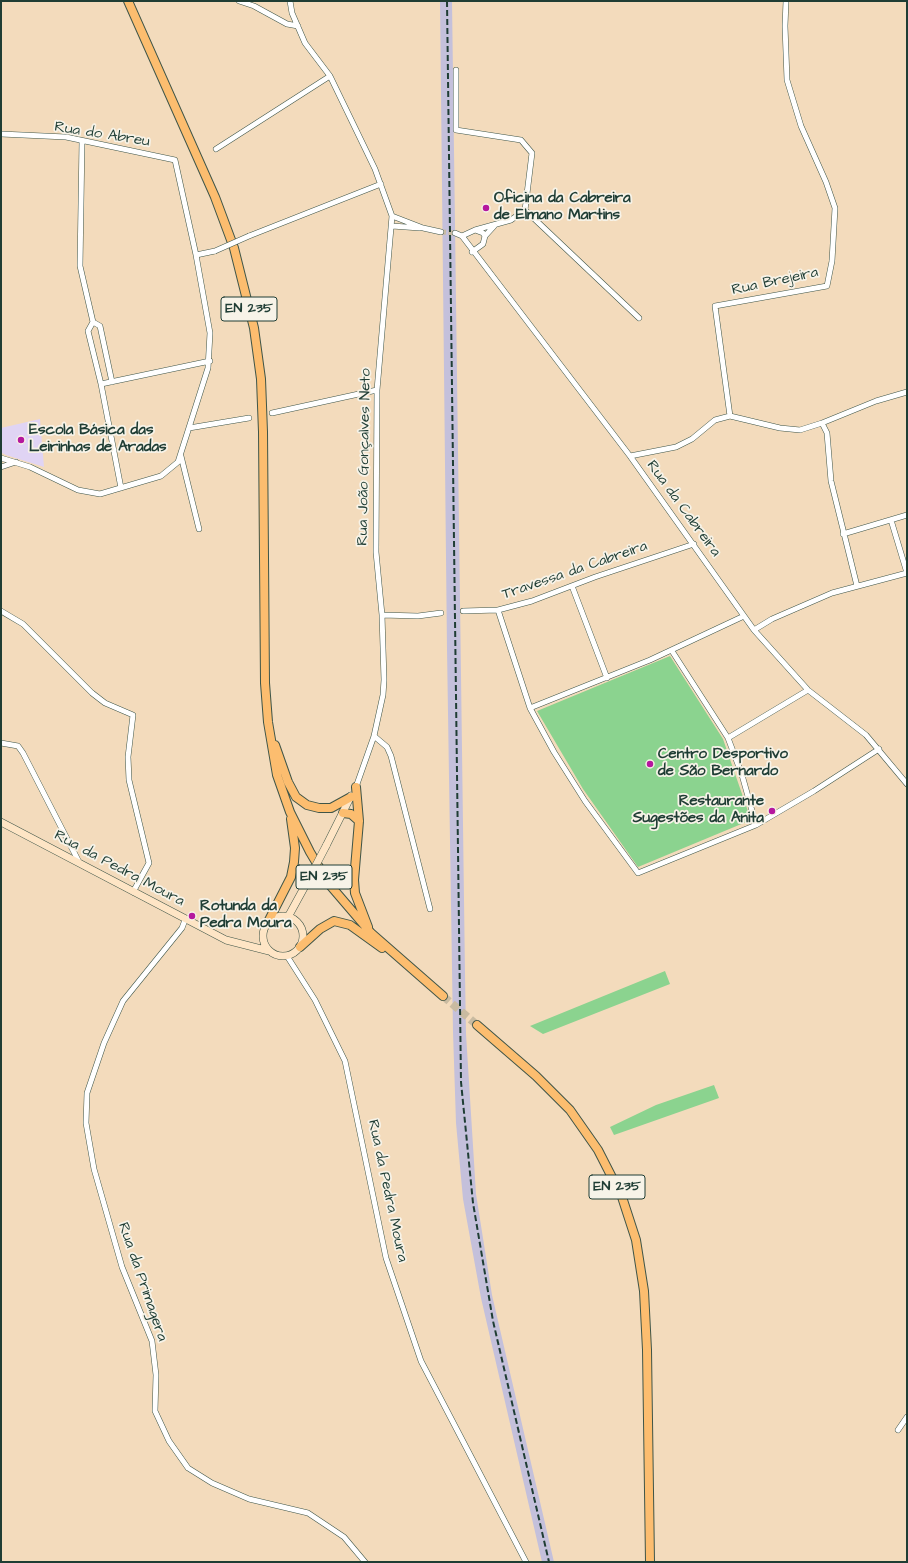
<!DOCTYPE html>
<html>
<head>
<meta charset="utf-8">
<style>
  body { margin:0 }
  #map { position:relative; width:908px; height:1563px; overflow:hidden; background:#f3dbbc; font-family:"Architects Daughter",sans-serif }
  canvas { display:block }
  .frame { position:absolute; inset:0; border:2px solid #1f3d34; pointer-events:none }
</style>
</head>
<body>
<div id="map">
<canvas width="908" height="1563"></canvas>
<div class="frame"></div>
</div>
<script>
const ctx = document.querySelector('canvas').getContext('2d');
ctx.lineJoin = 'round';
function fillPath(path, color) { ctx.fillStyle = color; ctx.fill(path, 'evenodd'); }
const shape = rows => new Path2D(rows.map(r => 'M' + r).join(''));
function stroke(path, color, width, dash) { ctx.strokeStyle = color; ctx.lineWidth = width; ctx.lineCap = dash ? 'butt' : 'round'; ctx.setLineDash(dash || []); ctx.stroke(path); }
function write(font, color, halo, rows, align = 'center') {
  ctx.font = font + ' "Architects Daughter",sans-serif'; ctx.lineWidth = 3.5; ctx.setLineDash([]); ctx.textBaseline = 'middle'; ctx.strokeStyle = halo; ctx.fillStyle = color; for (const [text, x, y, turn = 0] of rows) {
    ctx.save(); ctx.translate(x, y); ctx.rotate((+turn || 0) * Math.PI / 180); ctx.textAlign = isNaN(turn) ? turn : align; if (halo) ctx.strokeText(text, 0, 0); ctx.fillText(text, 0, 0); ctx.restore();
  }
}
fillPath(shape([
  [40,419,44,467,6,455,2,453,1,428]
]), '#e0d4f4');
fillPath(shape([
  [440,1,452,1,465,974,466,1034,476,1194,492,1295,554,1562,542,1562,481,1298,463,1199,456,1123,453,1032,447,649]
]), '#c4c0db');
fillPath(shape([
  [670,656,723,739,751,820,638,867,583,789,537,711],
  [665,971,670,984,543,1034,530,1026],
  [714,1085,719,1098,614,1135,610,1127,656,1105]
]), '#8bd38f');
stroke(shape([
  [441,232,455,233]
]), '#c9bba1', 5, [5, 2.5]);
stroke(shape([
  [443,996,477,1025]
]), '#c9bba1', 8, [8, 4]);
const street = shape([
  [239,1,254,6,287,24,298,26],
  [290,1,292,13,305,43,330,76,375,169,392,216,377,390,376,552,382,615,384,680,383,695,374,736,356,787],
  [456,70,456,130,521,140,532,153,525,210,511,220,475,230],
  [1,134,66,137,175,160,196,255,210,333,208,368,178,462,161,476,100,494,78,490,30,467,1,458],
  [82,141,80,266,93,322],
  [216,149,330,76],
  [525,210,639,318],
  [392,216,423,228,441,232],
  [392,226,420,228],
  [455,233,462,236,630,456,754,630,808,690,866,735,907,784],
  [249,236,381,184],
  [462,236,475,230,483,233,485,236,483,244,472,252],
  [485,236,495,225],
  [196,255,215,251],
  [112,382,100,326,93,322,88,331,101,384,121,488],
  [101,384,210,361],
  [272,413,377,390],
  [730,416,715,306,827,286,832,261,835,208,826,182,801,126,787,80,785,26,786,1],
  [822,423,827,433,831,481,857,586],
  [189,428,249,418],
  [181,456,199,529],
  [630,456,676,447,692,439,715,420,730,416,780,428,800,430,822,423,876,401,907,392],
  [1,467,16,462],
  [843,534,907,515],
  [572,586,607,678],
  [498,610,530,708,554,752,585,801,638,873,756,825,814,791,879,749],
  [1,611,23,624,92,693,105,703,133,715,128,757,129,780,149,863,133,892],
  [463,611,498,610,532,601,595,577,694,544],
  [382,615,418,616,441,613],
  [754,630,772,619,832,593,907,573,891,520],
  [672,651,728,738,742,775,756,825],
  [530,708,650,660,744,616],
  [374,736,387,747,391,756,430,909],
  [728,738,808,690],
  [1,743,18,746,23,753,79,862],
  [185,920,182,928,123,1001,104,1043,87,1093,86,1123,94,1169,122,1267,152,1341,156,1375,155,1411,169,1441,188,1468,212,1483,249,1499,308,1513,344,1537,365,1562],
  [287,956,315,1000,345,1061,386,1258,421,1361,526,1562],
  [898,1430,907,1417]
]);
const secondary = shape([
  [1,822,226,940,269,951],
  [326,846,351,796],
  '263 936a20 20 0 1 1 40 0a20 20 0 1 1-40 0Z',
  [288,917,305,886]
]);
const primary = shape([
  [128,1,215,197,234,248,254,328,261,379,263,432,265,683,268,722,277,775,290,812,310,852,329,884,371,933,443,996],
  [275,745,288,782,296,797,307,805,319,808,331,808,351,797],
  [356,787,359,821,354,880,355,893,368,927],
  [343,813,351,814,359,821],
  [267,924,291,877,294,862,295,848,291,819],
  [300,947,320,929,334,921,350,925,382,948],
  [477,1025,536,1076,570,1110,598,1150,622,1197,636,1240,644,1291,647,1350,650,1562]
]);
stroke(street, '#3f5548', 6);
stroke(secondary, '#3f5548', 8);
stroke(primary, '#3f5548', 10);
stroke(street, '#fff', 5);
stroke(secondary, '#fee5c5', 7);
stroke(primary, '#fcbd6f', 8);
stroke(shape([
  [447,1,461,1082,473,1203,493,1321,549,1562]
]), '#1f3d34', 2, [6, 3]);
const streetBridge = shape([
  [215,251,249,236]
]);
const secondaryBridge = shape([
  [305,886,326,846]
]);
stroke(streetBridge, '#3f5548', 6, []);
stroke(secondaryBridge, '#3f5548', 8, []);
stroke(streetBridge, '#fff', 5);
stroke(secondaryBridge, '#fee5c5', 7);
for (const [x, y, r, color] of [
  [486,208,4,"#b5179e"],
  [21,440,4,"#b5179e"],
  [650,764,4,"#b5179e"],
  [772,811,4,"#b5179e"],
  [192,916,4,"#b5179e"]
]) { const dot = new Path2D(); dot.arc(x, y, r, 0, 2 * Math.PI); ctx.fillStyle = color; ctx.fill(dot); stroke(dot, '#f7f3e8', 1.5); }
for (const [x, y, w] of [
  [249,309,56],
  [324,877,56],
  [617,1187,56]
]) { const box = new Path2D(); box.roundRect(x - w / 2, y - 12, w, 24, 3); ctx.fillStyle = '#f7f3e8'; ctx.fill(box); stroke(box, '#1f3d34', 1); }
write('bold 14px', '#1f3d34', null, [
  ["EN 235",249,309],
  ["EN 235",324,877],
  ["EN 235",617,1187]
]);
write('15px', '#1f3d34', '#f7f3e8', [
  ["Rua do Abreu",102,135,9],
  ["Rua Brejeira",775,282,-12],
  ["Rua João Gonçalves Neto",365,457,-89],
  ["Rua da Cabreira",683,509,54],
  ["Travessa da Cabreira",575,571,-19],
  ["Rua da Pedra Moura",119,869,28],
  ["Rua da Pedra Moura",387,1191,78],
  ["Rua da Primagera",142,1282,71]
]);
write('bold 15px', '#1f3d34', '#f7f3e8', [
  ["Oficina da Cabreira",494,199],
  ["de Elmano Martins",494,216],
  ["Escola Básica das",29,431],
  ["Leirinhas de Aradas",29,448],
  ["Centro Desportivo",658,755],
  ["de São Bernardo",658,772],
  ["Restaurante",764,802,"right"],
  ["Sugestões da Anita",764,819,"right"],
  ["Rotunda da",200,907],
  ["Pedra Moura",200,924]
], 'left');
</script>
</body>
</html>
